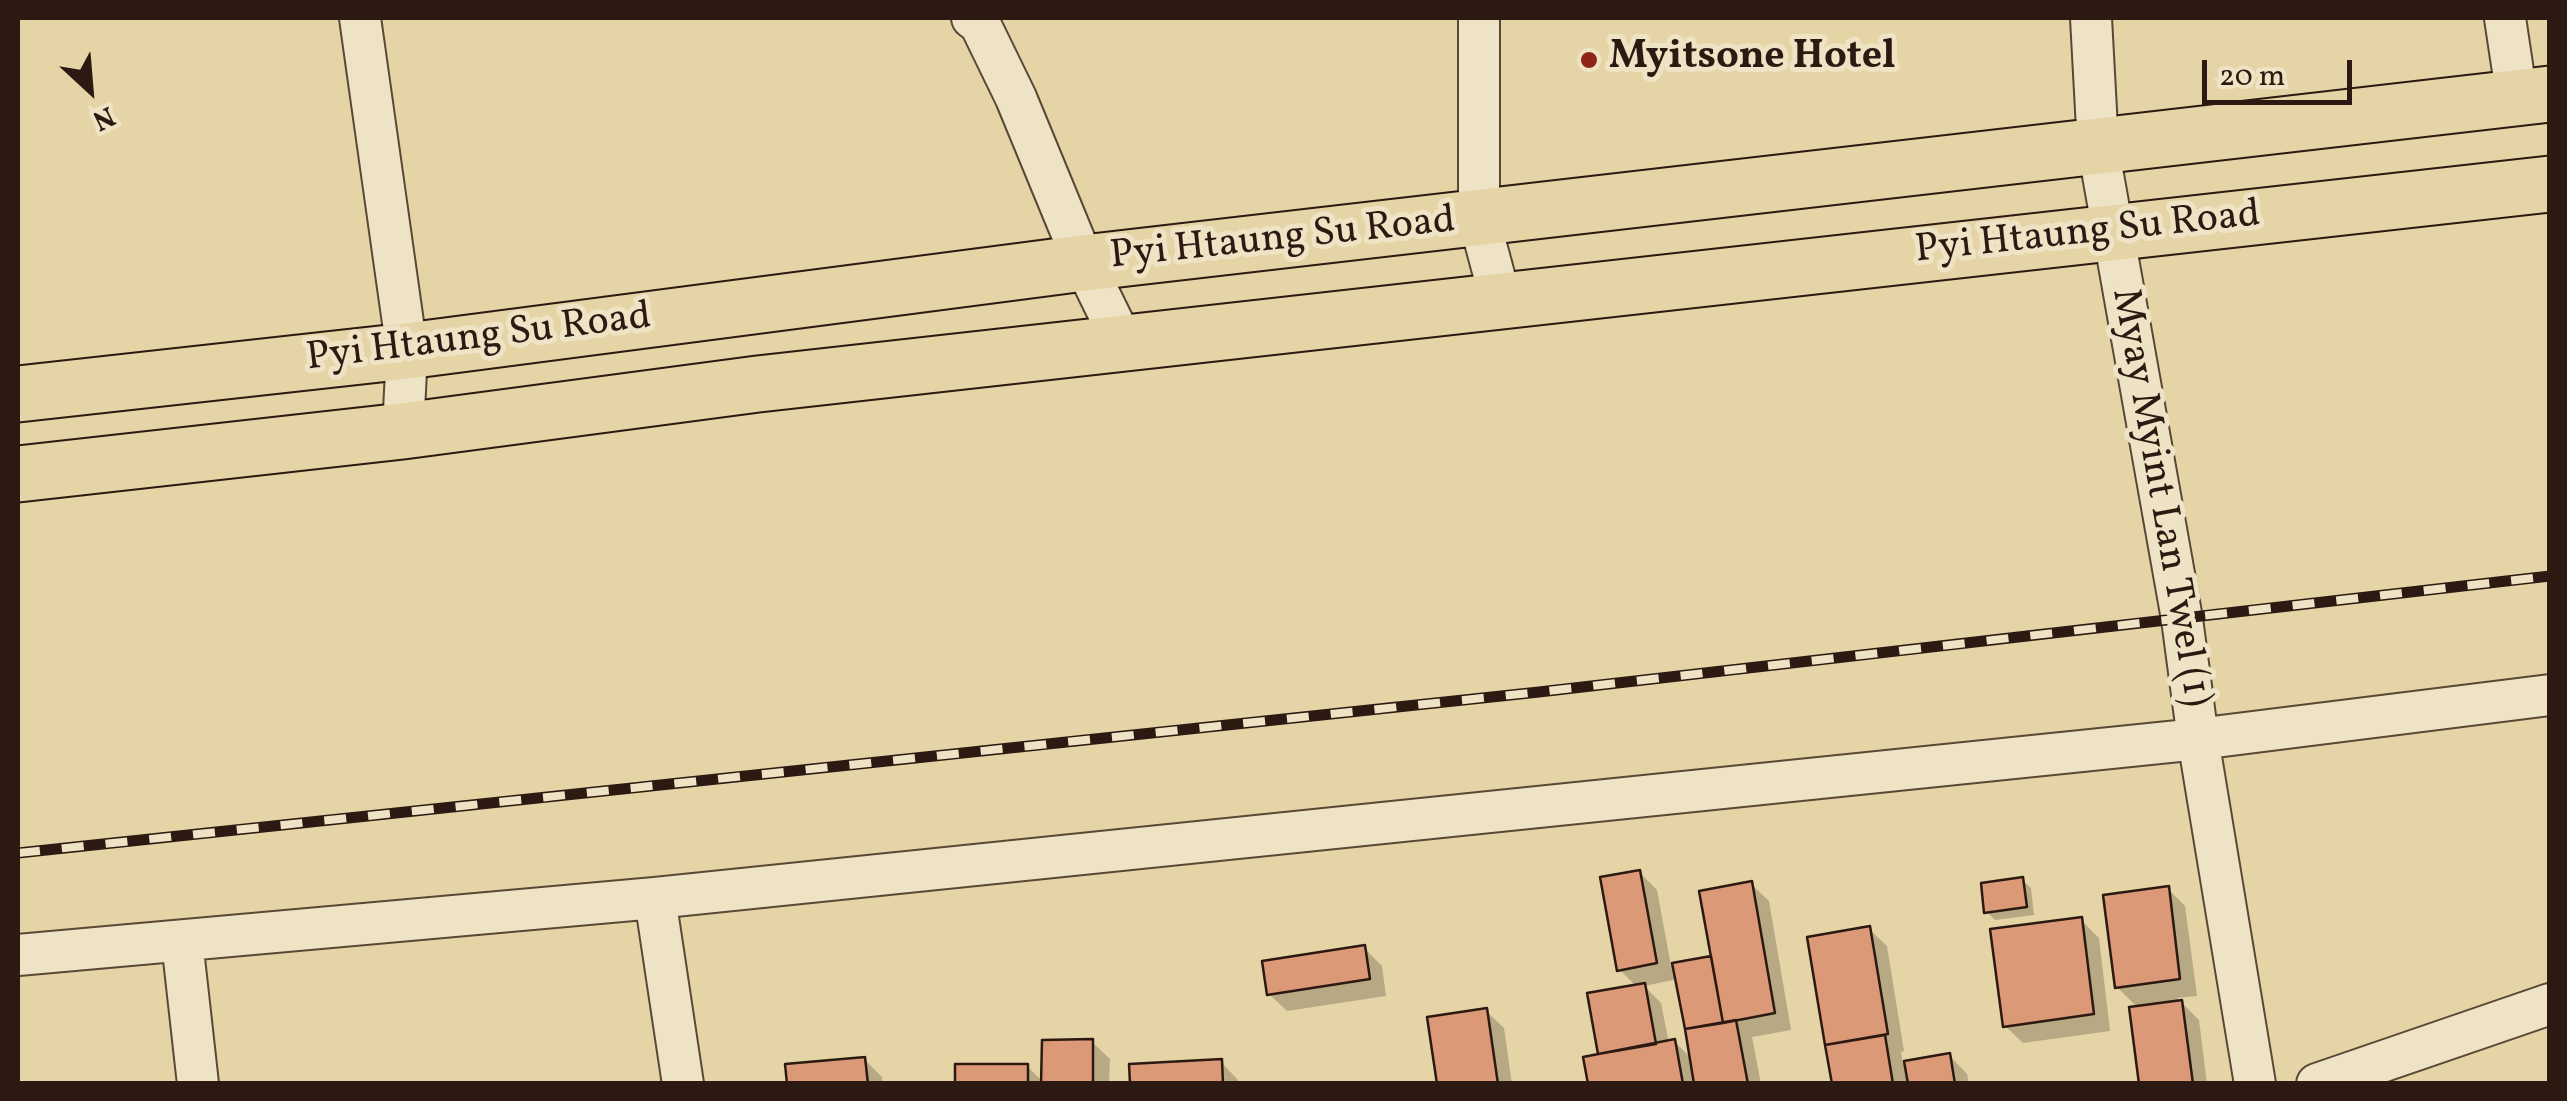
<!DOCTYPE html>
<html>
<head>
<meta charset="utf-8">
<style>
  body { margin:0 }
  #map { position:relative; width:2567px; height:1101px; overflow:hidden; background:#e5d4a5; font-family:Vollkorn,serif }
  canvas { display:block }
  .frame { position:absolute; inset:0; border:20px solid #2c1a12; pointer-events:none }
  .north { position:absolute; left:40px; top:40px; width:100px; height:100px; -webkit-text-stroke:8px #eee3c4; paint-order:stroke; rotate:154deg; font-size:28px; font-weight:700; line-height:40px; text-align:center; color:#2c1a12 }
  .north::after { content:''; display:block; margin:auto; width:35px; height:45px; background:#2c1a12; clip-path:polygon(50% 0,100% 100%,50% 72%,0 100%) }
  .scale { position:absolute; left:2202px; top:60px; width:150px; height:45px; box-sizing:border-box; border:5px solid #2c1a12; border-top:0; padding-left:12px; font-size:30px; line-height:35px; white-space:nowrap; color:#2c1a12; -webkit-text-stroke:8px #eee3c4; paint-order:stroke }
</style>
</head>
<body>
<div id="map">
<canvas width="2567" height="1101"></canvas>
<div class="frame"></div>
<div class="north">N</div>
<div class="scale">20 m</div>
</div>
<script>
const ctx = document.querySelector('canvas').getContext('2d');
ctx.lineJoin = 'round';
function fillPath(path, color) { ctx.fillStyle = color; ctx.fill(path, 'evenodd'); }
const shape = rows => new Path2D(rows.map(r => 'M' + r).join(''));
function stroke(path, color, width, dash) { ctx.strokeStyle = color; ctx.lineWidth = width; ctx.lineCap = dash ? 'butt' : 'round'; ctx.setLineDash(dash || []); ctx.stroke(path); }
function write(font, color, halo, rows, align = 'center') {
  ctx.font = font + ' Vollkorn,serif'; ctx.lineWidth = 10; ctx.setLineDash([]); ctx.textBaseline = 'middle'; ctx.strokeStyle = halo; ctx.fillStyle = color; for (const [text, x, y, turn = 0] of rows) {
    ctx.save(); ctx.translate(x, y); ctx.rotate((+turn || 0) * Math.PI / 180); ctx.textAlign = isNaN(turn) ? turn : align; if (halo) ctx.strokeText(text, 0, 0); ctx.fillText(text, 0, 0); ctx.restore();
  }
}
fillPath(shape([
  [1640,873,1657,890,1671,966,1710,959,1751,884,1769,901,1791,1030,1752,1037,1761,1084,1590,1084,1601,1056,1590,995,1637,987,1619,969],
  [1678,979,1693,1060,1675,1042,1669,1043,1661,1003,1644,986],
  [2022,880,2031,888,2034,915,1995,920,1987,912],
  [2168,889,2185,906,2197,996,2177,998,2199,1020,2207,1084,2141,1084,2138,1008,2117,987],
  [2081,920,2099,938,2110,1031,2023,1043,2005,1026],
  [1869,929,1887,946,1904,1051,1901,1052,1903,1064,1950,1056,1967,1074,1969,1084,1834,1084,1810,939],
  [1364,948,1382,966,1386,996,1287,1011,1269,994],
  [1486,1011,1504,1028,1512,1084,1439,1084],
  [1092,1042,1110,1059,1109,1084,957,1084,1027,1066,1044,1083],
  [864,1059,882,1077,883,1084,789,1084],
  [1221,1062,1238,1080,1238,1084,1132,1084]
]), '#0003');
const building = shape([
  [1640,870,1657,963,1617,971,1600,877,1640,870],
  [2023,877,2027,907,1984,913,1981,883,2023,877],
  [1752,881,1775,1013,1723,1023,1699,891,1752,881],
  [2169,886,2180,979,2115,988,2103,895,2169,886],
  [2082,917,2094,1014,2003,1027,1990,929,2082,917],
  [1870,926,1888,1034,1825,1045,1807,937,1870,926],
  [1365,945,1370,979,1267,995,1262,961,1365,945],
  [1711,956,1723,1023,1685,1029,1672,963,1711,956],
  [1645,983,1656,1044,1598,1054,1587,993,1645,983],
  [2182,1000,2193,1084,2139,1084,2129,1007,2182,1000],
  [1487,1008,1498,1084,1437,1084,1427,1017,1487,1008],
  [1736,1020,1748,1084,1694,1084,1685,1029,1736,1020],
  [1885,1035,1893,1084,1832,1084,1825,1045,1885,1035],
  [1093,1039,1093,1084,1041,1084,1042,1040,1093,1039],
  [1675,1039,1683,1084,1588,1084,1583,1057,1675,1039],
  [1950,1053,1955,1084,1908,1084,1904,1061,1950,1053],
  [865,1057,868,1084,787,1084,785,1064,865,1057],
  [1222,1059,1223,1084,1130,1084,1129,1064,1222,1059],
  [955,1064,1028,1064,1028,1084,955,1084,955,1064]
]);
fillPath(building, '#dc9978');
stroke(building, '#2c1a12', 2.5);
const street = shape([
  [360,18,407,351,403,431],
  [972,18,980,24,1016,98,1084,263,1123,343],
  [1479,18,1479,219,1501,301],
  [2091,18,2098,147,2182,619,2198,739,2255,1084],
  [2505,18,2517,98],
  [655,898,683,1084],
  [182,941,198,1084],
  [18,955,655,898,2198,739,2550,695],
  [2317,1084,2550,1004]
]);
const highway = shape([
  [18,394,407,351,1084,263,2550,94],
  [18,474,403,431,758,384,2550,184]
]);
stroke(street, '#5a4837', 44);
stroke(highway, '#2c1a12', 59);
stroke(street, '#eee3c4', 40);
stroke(highway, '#e5d4a5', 55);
const rail = shape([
  [18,853,1539,692,2550,576]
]);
stroke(rail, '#2c1a12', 11);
stroke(rail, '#eee3c4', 8, [22]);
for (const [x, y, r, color] of [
  [1589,60,10,"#8f2418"]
]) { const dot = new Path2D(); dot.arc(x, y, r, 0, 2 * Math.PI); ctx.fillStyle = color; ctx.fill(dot); stroke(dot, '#eee3c4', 4); }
write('bold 40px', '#2c1a12', '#eee3c4', [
  ["Myitsone Hotel",1609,60]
], 'left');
write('40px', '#2c1a12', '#eee3c4', [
  ["Pyi Htaung Su Road",2088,235,-6],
  ["Pyi Htaung Su Road",1283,241,-6],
  ["Pyi Htaung Su Road",479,340,-7],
  ["Myay Myint Lan Twel (1)",2158,498,80]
]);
</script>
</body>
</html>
